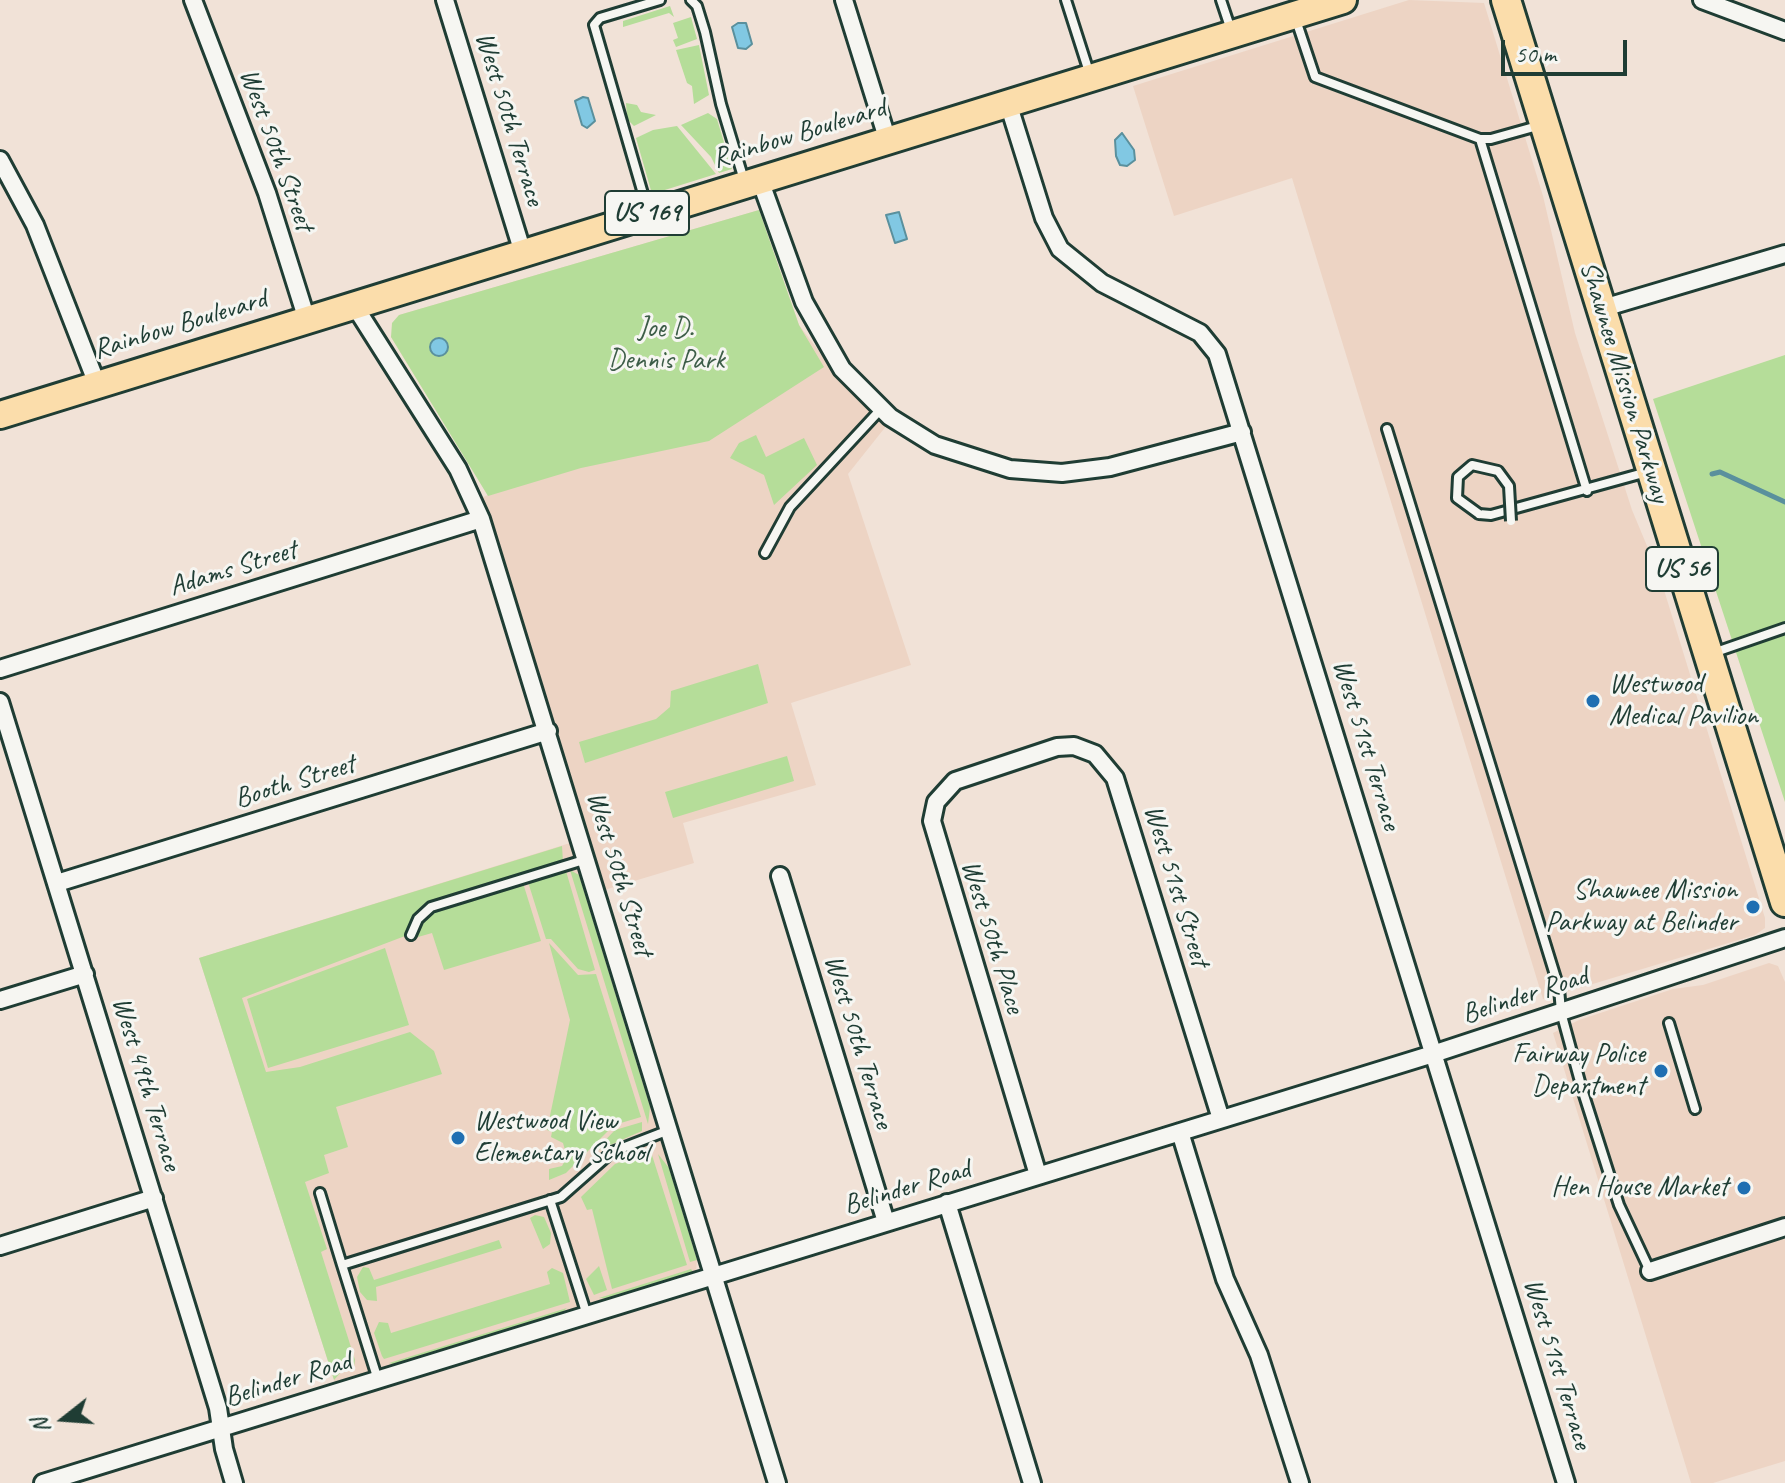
<!DOCTYPE html>
<html>
<head>
<meta charset="utf-8">
<style>
  body { margin:0 }
  #map { position:relative; width:1785px; height:1483px; overflow:hidden; background:#f1e2d7; font-family:Caveat,sans-serif }
  canvas { display:block }
  .north { position:absolute; left:24px; top:1379px; width:80px; height:80px; -webkit-text-stroke:6px #f6f6f2; paint-order:stroke; rotate:253deg; font-size:22px; font-weight:700; line-height:32px; text-align:center; color:#1f3d34 }
  .north::after { content:''; display:block; margin:auto; width:28px; height:36px; background:#1f3d34; clip-path:polygon(50% 0,100% 100%,50% 72%,0 100%) }
  .scale { position:absolute; left:1501px; top:40px; width:126px; height:36px; box-sizing:border-box; border:4px solid #1f3d34; border-top:0; padding-left:10px; font-size:24px; line-height:28px; white-space:nowrap; color:#1f3d34; -webkit-text-stroke:6px #f6f6f2; paint-order:stroke }
</style>
</head>
<body>
<div id="map">
<canvas width="1785" height="1483"></canvas>
<div class="north">N</div>
<div class="scale">50 m</div>
</div>
<script>
const ctx = document.querySelector('canvas').getContext('2d');
ctx.lineJoin = 'round';
function fillPath(path, color) { ctx.fillStyle = color; ctx.fill(path, 'evenodd'); }
const shape = rows => new Path2D(rows.map(r => 'M' + r).join(''));
function stroke(path, color, width, dash) { ctx.strokeStyle = color; ctx.lineWidth = width; ctx.lineCap = dash ? 'butt' : 'round'; ctx.setLineDash(dash || []); ctx.stroke(path); }
function write(font, color, halo, rows, align = 'center') {
  ctx.font = font + ' Caveat,sans-serif'; ctx.lineWidth = 6; ctx.setLineDash([]); ctx.textBaseline = 'middle'; ctx.strokeStyle = halo; ctx.fillStyle = color; for (const [text, x, y, turn = 0] of rows) {
    ctx.save(); ctx.translate(x, y); ctx.rotate((+turn || 0) * Math.PI / 180); ctx.textAlign = isNaN(turn) ? turn : align; if (halo) ctx.strokeText(text, 0, 0); ctx.fillText(text, 0, 0); ctx.restore();
  }
}
fillPath(shape([
  [1409,0,1484,3,1543,196,1575,333,1632,510,1660,577,1765,918,1765,928,1755,935,1543,999,1292,178,1174,216,1133,86],
  [759,210,799,325,831,367,887,425,848,474,911,665,791,703,816,785,683,823,694,863,601,891,479,499,488,495,391,337,399,315],
  [570,843,697,1260,696,1271,336,1386,199,958],
  [1769,963,1778,966,1785,982,1785,1461,1713,1483,1691,1483,1553,1033,1579,1020,1673,989,1703,985]
]), '#edd4c4');
fillPath(shape([
  [670,6,674,17,669,13,623,27,623,21],
  [691,17,697,39,676,47,673,40,678,38,673,23],
  [699,45,709,95,694,104,692,86,687,83,676,50],
  [626,103,637,105,641,112,656,115,634,126,627,119],
  [708,113,717,119,732,169,719,173,711,157,681,125],
  [677,126,716,174,652,194,636,138,653,130],
  [759,210,799,325,824,367,709,441,581,468,488,496,391,337,392,323,399,315],
  [1785,355,1785,802,1653,399],
  [756,435,766,457,804,438,817,465,774,505,764,475,730,458,739,443],
  [758,664,768,703,585,763,579,742,656,719,670,707,671,691],
  [787,756,794,781,673,818,665,792],
  [562,846,563,862,431,902,413,917,405,936,242,998,266,1072,300,1067,410,1032,434,1051,442,1074,336,1107,348,1147,324,1155,329,1173,305,1182,327,1249,321,1252,355,1360,354,1367,341,1372,334,1380,199,958],
  [570,870,579,875,650,1107,648,1124],
  [566,871,595,970,589,972,578,969,551,939,546,939,528,882],
  [523,883,541,941,444,970,432,933,418,937,419,926,431,912],
  [549,943,578,975,596,974,641,1117,614,1125,566,1173,549,1180,549,1169,562,1166,567,1157,563,1143,551,1137,552,1132,547,1130,570,1020],
  [385,948,409,1025,268,1068,247,999],
  [642,1122,642,1131,594,1152,615,1130],
  [651,1152,687,1265,612,1289,592,1209,587,1210,581,1197,615,1164],
  [658,1154,669,1168,697,1260,690,1262],
  [535,1215,544,1217,551,1233,550,1244,543,1249,530,1218],
  [499,1240,502,1248,376,1287,377,1301,367,1300,360,1292,357,1277,363,1267,369,1268,374,1280],
  [599,1266,607,1290,594,1295,586,1279],
  [552,1268,563,1273,570,1302,384,1359,382,1356,374,1333,379,1322,388,1323,391,1333,550,1284,547,1272],
  [691,1269,694,1273,690,1275,615,1299,599,1298],
  [567,1308,557,1317,399,1366,389,1363]
]), '#b5dd99');
const water = shape([
  [738,23,746,23,752,44,746,49,738,48,732,27,738,23],
  [583,97,588,98,595,121,587,128,582,125,575,101,583,97],
  [1122,133,1134,150,1135,160,1127,166,1120,165,1116,156,1115,140,1122,133],
  [899,212,907,239,895,243,886,215,899,212],
  '430 347a9 9 0 1 1 18 0a9 9 0 1 1-18 0Z'
]);
fillPath(water, '#81c8e3');
stroke(water, '#5a909d', 2);
stroke(shape([
  [1712,474,1720,472,1785,502]
]), '#5a909d', 5);
const service = shape([
  [691,0,697,6,705,32,721,104,744,180],
  [1066,0,1090,75],
  [1221,0,1231,30],
  [1295,17,1315,77,1480,139],
  [1541,125,1491,139,1480,139,1587,491],
  [648,211,594,25,600,18,660,0],
  [1387,429,1559,988,1561,1012,1582,1089,1619,1205,1650,1271],
  [1479,514,1491,515,1647,472],
  [765,553,790,507,881,409],
  [1713,653,1785,628],
  [411,935,418,919,431,907,587,859],
  [1669,1023,1695,1109],
  [320,1193,342,1265],
  [550,1200,587,1315],
  [378,1380,342,1265,561,1197,612,1152,669,1130]
]);
const minor = shape([
  [193,0,267,193,307,320],
  [445,0,523,253],
  [844,0,888,141],
  [1702,0,1785,31],
  [1008,103,1044,218,1060,249,1102,283,1200,333,1217,354,1566,1483],
  [0,160,35,225,97,384],
  [760,180,804,302,842,369,890,417,935,445,1010,469,1062,473,1110,467,1242,432],
  [354,305,458,469,481,519,777,1483],
  [1600,309,1785,254],
  [0,669,481,519],
  [0,702,218,1408,224,1449,234,1483],
  [780,876,886,1222],
  [57,883,548,731],
  [0,1000,85,974],
  [1180,1132,1225,1279,1259,1355,1300,1483],
  [1038,1175,932,821,936,802,955,781,1057,747,1074,746,1095,754,1115,778,1221,1119],
  [947,1203,1032,1483],
  [0,1246,154,1198],
  [1650,1271,1785,1227],
  [43,1483,1433,1054,1785,938]
]);
const primary = shape([
  [0,415,1343,0]
]);
const trunk = shape([
  [1506,0,1785,902]
]);
stroke(service, '#1f3d34', 14);
stroke(minor, '#1f3d34', 22);
stroke(primary, '#1f3d34', 32);
stroke(trunk, '#1f3d34', 34);
stroke(service, '#f6f6f2', 8);
stroke(minor, '#f6f6f2', 16);
stroke(primary, '#fbddab', 26);
stroke(trunk, '#fbddab', 28);
const serviceBridge = shape([
  [1479,514,1457,498,1458,477,1472,465,1498,471,1509,486,1511,521]
]);
stroke(serviceBridge, '#1f3d34', 14, []);
stroke(serviceBridge, '#f6f6f2', 8);
for (const [x, y, r, color] of [
  [1593,701,8,"#1f6fb2"],
  [1753,907,8,"#1f6fb2"],
  [1661,1071,8,"#1f6fb2"],
  [458,1138,8,"#1f6fb2"],
  [1744,1188,8,"#1f6fb2"]
]) { const dot = new Path2D(); dot.arc(x, y, r, 0, 2 * Math.PI); ctx.fillStyle = color; ctx.fill(dot); stroke(dot, '#f6f6f2', 3); }
for (const [x, y, w] of [
  [647,213,84],
  [1682,569,72]
]) { const box = new Path2D(); box.roundRect(x - w / 2, y - 22, w, 44, 6); ctx.fillStyle = '#f6f6f2'; ctx.fill(box); stroke(box, '#1f3d34', 2); }
write('bold 26px', '#1f3d34', null, [
  ["US 169",647,213],
  ["US 56",1682,569]
]);
write('28px', '#1f3d34', '#f6f6f2', [
  ["West 50th Terrace",509,119,73],
  ["Rainbow Boulevard",799,134,-17],
  ["West 50th Street",276,150,70],
  ["Rainbow Boulevard",180,325,-17],
  ["Shawnee Mission Parkway",1624,382,73],
  ["Adams Street",233,569,-17],
  ["West 51st Terrace",1366,745,73],
  ["Booth Street",295,782,-17],
  ["West 50th Street",619,874,73],
  ["West 51st Street",1176,886,73],
  ["West 50th Place",992,937,73],
  ["Belinder Road",1525,996,-18],
  ["West 50th Terrace",858,1042,73],
  ["West 49th Terrace",146,1084,73],
  ["Belinder Road",907,1188,-17],
  ["West 51st Terrace",1557,1364,73],
  ["Belinder Road",288,1380,-17]
]);
write('28px', '#3d5d48', '#f6f6f2', [
  ["Joe D.",666,329],
  ["Dennis Park",666,361]
]);
write('28px', '#1f3d34', '#f6f6f2', [
  ["Westwood",1609,685,"left"],
  ["Medical Pavilion",1609,717,"left"],
  ["Shawnee Mission",1737,891],
  ["Parkway at Belinder",1737,923],
  ["Fairway Police",1645,1055],
  ["Department",1645,1087],
  ["Westwood View",474,1122,"left"],
  ["Elementary School",474,1154,"left"],
  ["Hen House Market",1728,1188]
], 'right');
</script>
</body>
</html>
